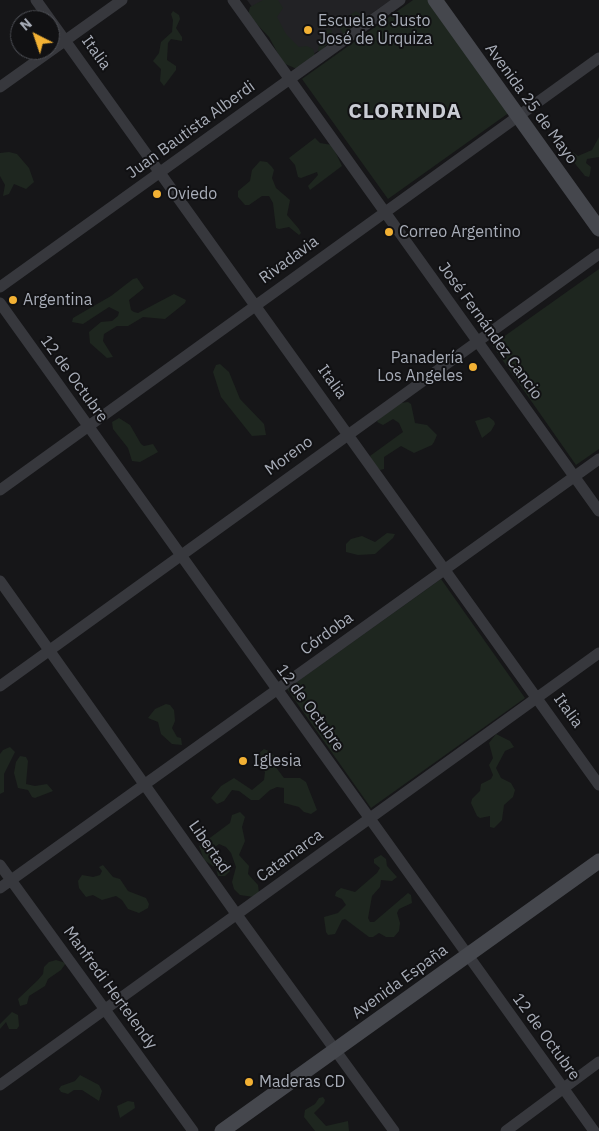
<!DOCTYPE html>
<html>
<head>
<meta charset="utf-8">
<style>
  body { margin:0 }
  #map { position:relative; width:599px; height:1131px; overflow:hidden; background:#161618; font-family:"IBM Plex Sans",sans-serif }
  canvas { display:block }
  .north { position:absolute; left:10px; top:10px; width:50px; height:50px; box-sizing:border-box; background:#111113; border:1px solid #4d4f55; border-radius:50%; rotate:319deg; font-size:14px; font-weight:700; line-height:20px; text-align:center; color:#a8adb8 }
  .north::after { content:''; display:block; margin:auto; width:18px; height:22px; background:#f2b134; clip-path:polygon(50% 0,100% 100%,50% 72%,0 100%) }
</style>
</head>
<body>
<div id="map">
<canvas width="599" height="1131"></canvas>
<div class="north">N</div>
</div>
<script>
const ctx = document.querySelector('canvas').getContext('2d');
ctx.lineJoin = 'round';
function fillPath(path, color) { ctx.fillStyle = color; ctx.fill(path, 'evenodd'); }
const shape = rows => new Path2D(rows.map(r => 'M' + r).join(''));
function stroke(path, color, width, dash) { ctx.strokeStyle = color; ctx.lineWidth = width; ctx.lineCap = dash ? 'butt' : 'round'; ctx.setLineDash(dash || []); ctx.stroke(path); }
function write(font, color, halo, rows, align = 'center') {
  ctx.font = font + ' "IBM Plex Sans",sans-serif'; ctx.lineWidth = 4; ctx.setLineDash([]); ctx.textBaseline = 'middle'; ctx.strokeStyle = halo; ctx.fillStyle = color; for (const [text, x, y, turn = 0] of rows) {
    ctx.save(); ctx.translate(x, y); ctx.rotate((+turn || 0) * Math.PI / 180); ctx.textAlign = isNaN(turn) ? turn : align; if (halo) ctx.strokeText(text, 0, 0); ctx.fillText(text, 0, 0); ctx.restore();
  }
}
fillPath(shape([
  [247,0,391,0,302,62,291,61]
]), '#222225');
fillPath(shape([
  [263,0,278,0,283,8,277,17,286,34,299,47,307,46,313,49,315,56,297,69,283,63,269,37,248,15,250,7],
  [413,0,430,0,510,112,388,199,302,79],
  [173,11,179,15,180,19,176,28,182,37,182,41,171,39,168,43,167,60,176,66,176,70,164,86,160,81,161,69,153,61,159,53,161,42,172,32,173,20,171,14],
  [356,11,361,15,361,19,354,29,344,35,340,29,341,21],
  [327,29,332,30,331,37,321,53,318,51,320,37],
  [599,137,599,157,587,159,586,163,591,167,590,174,589,177,585,176,568,155,573,152,578,156,592,150],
  [315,138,320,143,332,145,342,166,310,190,308,186,318,175,317,172,301,178,298,177,295,165,289,158],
  [9,152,17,154,29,168,34,182,26,189,14,184,9,194,3,196,5,185,0,176,0,153],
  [260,161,267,162,272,167,274,170,272,178,276,188,290,200,287,215,299,229,301,233,299,235,289,227,279,229,276,228,273,203,269,196,262,196,249,205,245,205,238,197,238,191,250,181,252,170],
  [599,269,599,449,576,465,492,345],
  [137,278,144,288,129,300,131,310,134,312,138,313,174,294,186,300,185,303,165,319,143,317,128,326,117,326,104,334,103,341,113,357,107,358,90,343,89,332,101,322,112,321,118,316,119,312,109,307,83,324,72,322,73,318,111,296,133,279],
  [220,364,229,372,240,399,264,424,266,435,252,436,221,397,213,372,216,365],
  [408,402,411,404,415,423,427,425,437,435,434,442,432,445,414,453,401,446,384,457,384,469,380,470,372,463,370,456,403,432,399,423,393,419,383,425,377,422,379,418,400,403],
  [489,417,494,421,495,424,491,431,482,438,475,421],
  [119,418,130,425,141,444,144,446,153,444,158,452,140,462,132,461,128,448,113,429,112,422],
  [387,533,395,534,393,538,375,554,358,555,346,552,346,544,351,539,362,536,375,542],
  [441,579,525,698,371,808,287,689],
  [166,704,170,705,174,710,175,721,172,728,177,737,181,738,182,745,172,744,161,734,158,722,148,718,155,709],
  [496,734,510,741,514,747,505,751,496,768,501,778,511,783,515,790,513,797,504,805,502,820,494,828,490,827,490,816,480,818,477,816,471,803,472,799,480,791,481,784,491,779,493,775,489,765,493,758,489,743],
  [10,747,15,752,4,774,4,792,0,794,0,754,3,750],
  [264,749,271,752,276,758,275,766,284,778,300,778,306,782,317,810,311,814,304,812,299,807,284,803,284,788,277,787,270,790,259,800,251,800,239,791,232,790,224,801,217,804,211,798,221,786,234,778,252,790,264,780,265,772,256,761,258,754],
  [20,756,26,757,28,761,26,784,35,786,47,784,53,791,35,798,32,797,28,790,18,788,14,773,16,762],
  [240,812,245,817,242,827,245,841,239,855,249,866,248,874,258,885,259,893,254,897,240,895,234,889,232,882,236,867,231,853,226,847,219,844,214,848,218,855,229,864,230,871,225,876,218,876,216,868,204,860,199,846,230,823,232,815],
  [381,855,386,859,387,866,397,877,392,881,381,880,380,887,372,896,368,918,370,922,374,922,408,893,411,895,412,903,399,909,397,913,400,923,399,931,394,937,386,937,379,933,373,937,369,937,345,919,342,920,335,934,328,935,326,932,324,917,338,913,346,905,342,899,335,896,336,892,341,888,355,892,377,873,380,868,374,863,374,859],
  [103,865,113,877,120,879,128,891,146,898,149,904,148,908,139,913,128,909,122,900,116,896,102,900,93,895,86,897,79,888,78,881,82,875,93,877,100,875,102,871,99,867],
  [56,960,66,963,61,970,48,979,45,986,29,996,27,1004,20,1006,18,999,38,980,43,974,44,967,49,962],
  [12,1012,18,1015,19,1026,17,1029,9,1029,6,1022,0,1029,0,1024],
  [80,1075,99,1085,102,1091,99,1101,82,1090,74,1090,68,1094,61,1092,59,1089,61,1086,75,1081],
  [323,1097,325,1100,324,1103,314,1113,326,1126,348,1121,349,1131,315,1131,304,1117,305,1110,315,1104,319,1098],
  [128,1101,134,1102,135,1108,120,1118,117,1106]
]), '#1e261f');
stroke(shape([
  [36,0,599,785],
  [233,0,599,511],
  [0,87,122,0],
  [0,287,400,0],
  [0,303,594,1131],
  [0,490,599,58],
  [0,581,237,915,394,1131],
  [0,686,599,254],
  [0,865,193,1131],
  [0,888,599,459],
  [0,1085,599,653],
  [506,1131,599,1062]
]), '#37383d', 11);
stroke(shape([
  [435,0,599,229],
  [222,1131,599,861]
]), '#45474d', 15);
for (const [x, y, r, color] of [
  [308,30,5,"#f2b134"],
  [157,194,5,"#f2b134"],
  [389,232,5,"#f2b134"],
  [13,300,5,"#f2b134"],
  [473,367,5,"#f2b134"],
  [243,761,5,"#f2b134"],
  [249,1082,5,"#f2b134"]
]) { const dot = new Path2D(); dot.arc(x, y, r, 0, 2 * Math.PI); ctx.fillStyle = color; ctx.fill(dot); stroke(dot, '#111113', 2); }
write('16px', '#a8adb8', '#111113', [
  ["Escuela 8 Justo",318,21],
  ["José de Urquiza",318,39],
  ["Oviedo",167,194],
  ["Correo Argentino",399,232],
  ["Argentina",23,300],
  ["Panadería",463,358,"right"],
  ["Los Angeles",463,376,"right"],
  ["Iglesia",253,761],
  ["Maderas CD",259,1082]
], 'left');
write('16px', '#a8adb8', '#111113', [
  ["Italia",96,53,54],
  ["Avenida 25 de Mayo",531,104,54],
  ["Juan Bautista Alberdi",191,130,-36],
  ["Rivadavia",289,260,-36],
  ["José Fernández Cancio",490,331,54],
  ["12 de Octubre",74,379,54],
  ["Italia",332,382,54],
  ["Moreno",289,456,-36],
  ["Córdoba",327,634,-36],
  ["12 de Octubre",310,708,54],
  ["Italia",568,711,54],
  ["Libertad",209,847,55],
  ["Catamarca",290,856,-36],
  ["Avenida España",400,982,-36],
  ["Manfredi Hertelendy",110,988,54],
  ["12 de Octubre",546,1037,54]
]);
ctx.letterSpacing = '1px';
write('bold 21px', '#c9ccd4', '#111113', [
  ["CLORINDA",405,112]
]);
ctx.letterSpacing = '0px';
</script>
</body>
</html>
